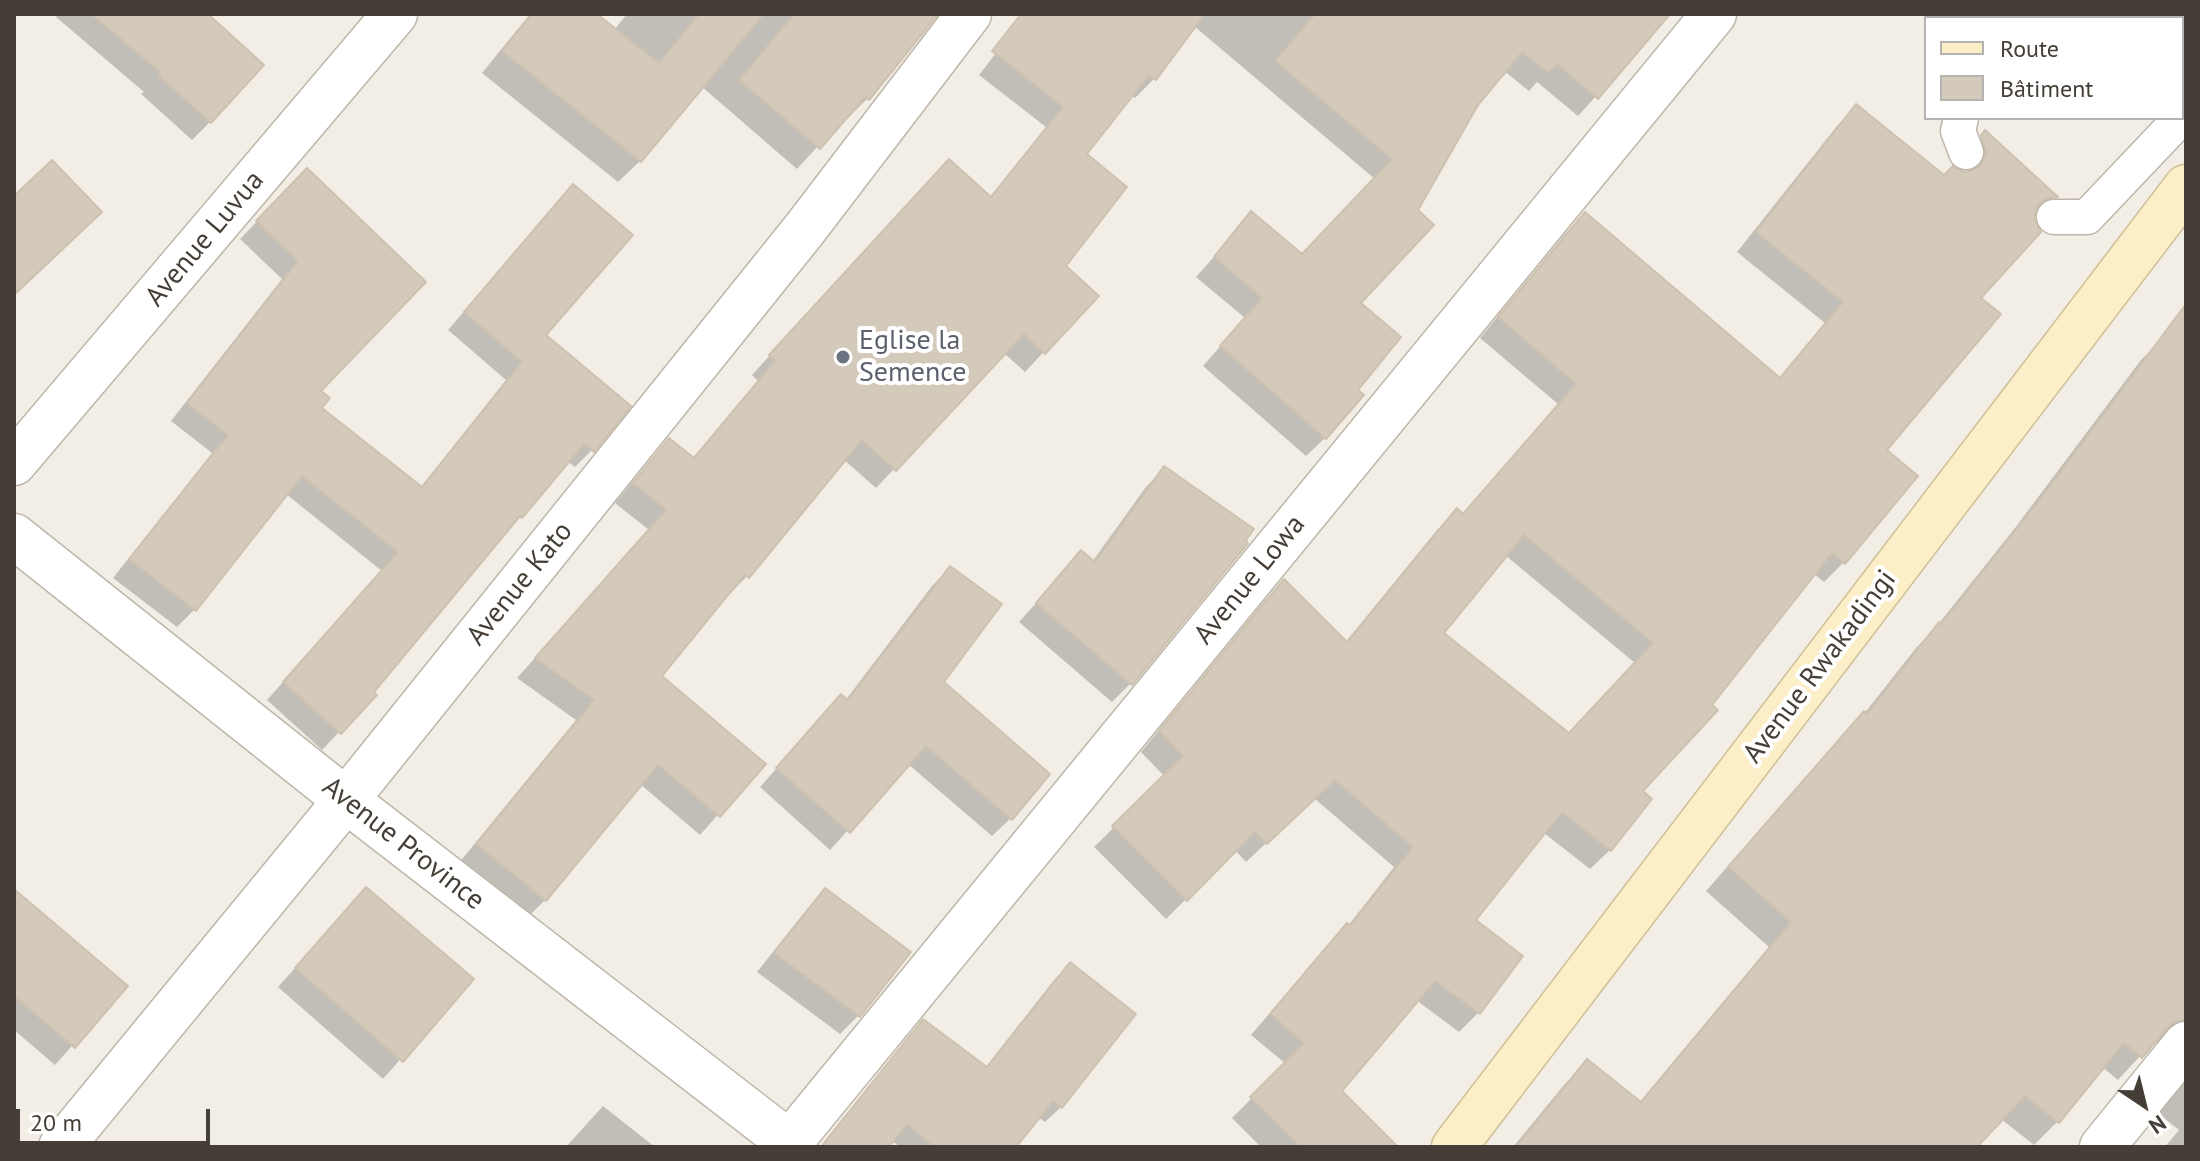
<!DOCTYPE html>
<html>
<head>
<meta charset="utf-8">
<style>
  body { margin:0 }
  #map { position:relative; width:2200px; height:1161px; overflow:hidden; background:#f2eee6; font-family:"PT Sans",sans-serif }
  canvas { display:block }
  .frame { position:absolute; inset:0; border:16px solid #453e36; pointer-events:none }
  .legend { position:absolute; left:1924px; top:16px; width:260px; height:104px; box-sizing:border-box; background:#fff; border:2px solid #b5b2af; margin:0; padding:10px 14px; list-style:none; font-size:24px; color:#453e36 }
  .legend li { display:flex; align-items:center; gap:16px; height:40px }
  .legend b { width:40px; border:2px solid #b5b2af }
  .north { position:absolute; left:2104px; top:1065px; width:80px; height:80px; -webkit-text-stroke:6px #fff; paint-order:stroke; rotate:145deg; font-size:22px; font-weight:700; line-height:32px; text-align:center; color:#453e36 }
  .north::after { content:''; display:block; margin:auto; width:28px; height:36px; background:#453e36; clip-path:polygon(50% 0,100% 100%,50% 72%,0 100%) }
  .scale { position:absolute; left:16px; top:1109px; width:194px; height:36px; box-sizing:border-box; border:4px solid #453e36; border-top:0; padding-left:10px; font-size:24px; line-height:28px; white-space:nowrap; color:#453e36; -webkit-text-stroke:6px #fff; paint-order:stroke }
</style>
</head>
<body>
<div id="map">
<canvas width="2200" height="1161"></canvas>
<div class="frame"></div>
<ul class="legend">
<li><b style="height:10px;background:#fceec6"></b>Route</li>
<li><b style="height:22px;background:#d3cabc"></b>Bâtiment</li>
</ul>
<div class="north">N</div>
<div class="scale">20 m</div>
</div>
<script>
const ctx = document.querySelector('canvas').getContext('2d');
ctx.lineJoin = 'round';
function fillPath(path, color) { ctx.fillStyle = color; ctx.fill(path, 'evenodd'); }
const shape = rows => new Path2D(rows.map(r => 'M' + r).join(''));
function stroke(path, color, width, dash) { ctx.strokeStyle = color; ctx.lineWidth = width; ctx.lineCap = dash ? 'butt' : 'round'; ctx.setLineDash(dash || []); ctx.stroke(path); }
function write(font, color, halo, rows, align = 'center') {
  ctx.font = font + ' "PT Sans",sans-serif'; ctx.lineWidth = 8; ctx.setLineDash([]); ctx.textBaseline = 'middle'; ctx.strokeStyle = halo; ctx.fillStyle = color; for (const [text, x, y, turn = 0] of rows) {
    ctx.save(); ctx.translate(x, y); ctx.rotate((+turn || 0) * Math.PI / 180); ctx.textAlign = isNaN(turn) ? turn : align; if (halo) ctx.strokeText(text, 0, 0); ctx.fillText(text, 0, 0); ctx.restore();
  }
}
fillPath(shape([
  [58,14,205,14,210,122,192,140,141,94,144,92,56,17],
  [530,14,594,14,614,30,627,14,918,14,928,23,867,99,846,120,844,118,797,169,701,86,640,161,618,182,482,73],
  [1026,14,1670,14,1578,116,1537,82,1529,91,1504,71,1476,104,1358,303,1355,390,1325,438,1306,456,1203,366,1245,318,1196,277,1252,214,1302,256,1375,179,1194,26,1154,79,1135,98,1131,95,1084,155,1064,266,1096,296,1025,372,1004,353,876,488,843,459,747,576,729,595,726,593,659,676,763,764,700,835,640,784,545,900,526,919,458,864,576,720,517,678,649,530,615,503,651,459,669,440,692,459,758,381,752,375,930,180,989,198,1046,127,979,75],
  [1856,106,1944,178,1966,173,1962,156,1985,133,2055,197,2036,216,2031,217,1884,450,1844,562,1824,582,1813,573,1640,791,1649,799,1610,850,1590,869,1544,833,1473,921,1521,956,1478,1013,1459,1032,1416,1000,1339,1091,1379,1147,1261,1147,1232,1118,1286,1064,1251,1035,1328,945,1348,926,1394,867,1314,798,1246,862,1235,850,1166,919,1094,847,1165,777,1141,752,1264,601,1284,581,1345,643,1437,530,1457,511,1462,515,1558,404,1480,338,1565,234,1585,215,1778,379,1825,323,1737,252,1837,126],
  [1505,555,1635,663,1569,735,1441,633],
  [307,170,320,408,420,488,506,380,448,330,556,204,544,336,592,450,575,467,567,461,371,692,374,695,322,750,267,700,382,571,286,494,194,610,177,627,113,578,212,453,171,421,282,279,240,239],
  [2164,337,2186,353,2186,1058,2165,1042,2152,1043,2118,1080,2102,1067,2057,1122,2034,1145,2001,1119,1974,1147,1513,1147,1564,1085,1587,1061,1639,1103,1769,947,1706,891,1841,737,1864,714,1916,648,1936,627,2015,528,2141,360],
  [1164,468,1246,543,1130,684,1112,702,1019,622,1081,553,1092,562,1146,487],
  [950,568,941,683,1011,818,992,836,908,764,830,850,760,787,823,716,845,701,932,586],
  [366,889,471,979,383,1079,278,987],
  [825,890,908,953,858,1016,840,1034,757,972,807,909],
  [14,891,125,986,55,1065,14,1030],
  [1070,965,1061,1107,1045,1122,1038,1117,1013,1147,900,1147,891,1140,886,1147,820,1147,908,1037,923,1021,985,1068,1054,980],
  [2186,1077,2186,1147,2165,1147,2179,1130,2159,1114],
  [603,1106,655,1147,566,1147]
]), '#0003');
const building = shape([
  [91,14,208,14,264,65,211,123,158,75,160,72,91,14],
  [532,14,597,14,659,63,699,14,764,14,641,162,502,51,532,14],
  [794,14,938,14,869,100,865,97,820,149,739,80,794,14],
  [1021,14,1205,14,1156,80,1149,75,1087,154,1127,187,1066,266,1099,296,1045,354,1024,334,896,471,862,440,749,578,745,574,662,676,766,764,720,817,658,765,546,901,476,844,594,700,535,658,666,510,633,483,669,438,694,458,775,361,769,355,949,159,991,197,1063,107,992,51,1021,14],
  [1315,14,1670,14,1598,99,1557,64,1549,73,1522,52,1478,105,1418,210,1434,225,1361,303,1401,337,1358,390,1364,395,1326,439,1220,346,1262,298,1214,257,1251,211,1302,254,1392,159,1275,61,1315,14],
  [1856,104,1944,175,1953,166,1964,172,1972,171,1981,165,1986,154,1981,135,1985,130,2058,197,2045,199,2037,206,2034,218,2041,232,1981,298,2001,314,1887,450,1918,476,1845,564,1832,553,1712,705,1718,710,1643,791,1652,799,1611,851,1562,812,1476,920,1523,956,1480,1014,1435,981,1342,1091,1398,1147,1300,1147,1250,1097,1304,1043,1270,1014,1347,923,1350,925,1413,847,1335,780,1267,844,1255,832,1187,901,1112,826,1183,756,1159,731,1284,579,1347,642,1457,508,1463,514,1576,384,1498,317,1585,212,1780,378,1843,302,1756,232,1856,104],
  [1524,535,1653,643,1569,733,1444,633,1524,535],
  [52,160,102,212,14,295,14,196,52,160],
  [307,168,426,282,321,391,330,398,322,408,422,487,522,362,464,312,573,184,633,235,546,335,631,406,594,452,584,444,522,518,520,516,374,692,377,695,341,734,283,682,398,552,302,476,196,611,129,559,228,435,187,403,298,261,256,221,307,168],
  [2186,304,2186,1020,2176,1021,2167,1028,2142,1058,2124,1043,2059,1123,2025,1096,1977,1147,1516,1147,1587,1059,1641,1102,1791,922,1728,867,1864,711,1867,714,1939,622,1941,624,2038,502,2186,304],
  [1164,466,1254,529,1246,540,1248,543,1132,685,1036,603,1081,550,1095,562,1164,466],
  [950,566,1002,604,944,682,1050,774,1012,820,926,746,850,833,776,768,841,694,848,700,950,566],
  [366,887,474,979,403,1062,295,968,366,887],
  [825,888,911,952,860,1017,774,953,825,888],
  [14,889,128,986,75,1048,14,996,14,889],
  [1070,962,1136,1014,1062,1108,1053,1101,1016,1147,934,1147,907,1124,889,1147,821,1147,923,1019,987,1067,1070,962]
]);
fillPath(building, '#d3cabc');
stroke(building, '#cec1b0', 2);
const lane = shape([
  [2025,18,2027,14],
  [1961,118,1958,131,1966,152],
  [2054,217,2087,217,2181,118]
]);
const street = shape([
  [14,463,395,14],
  [14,536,346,800,795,1147],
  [61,1147,346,800,804,230,969,14],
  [786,1147,1714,14],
  [2102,1147,2186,1044]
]);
const secondary = shape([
  [2127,14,2132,18],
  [2182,59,2186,62],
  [1454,1147,2186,187]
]);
stroke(lane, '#bdb6a9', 37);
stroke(street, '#bdb6a9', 47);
stroke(secondary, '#d0c098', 47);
stroke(lane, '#fff', 34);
stroke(street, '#fff', 44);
stroke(secondary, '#fceec6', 44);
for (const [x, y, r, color] of [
  [843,357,8,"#6b7280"]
]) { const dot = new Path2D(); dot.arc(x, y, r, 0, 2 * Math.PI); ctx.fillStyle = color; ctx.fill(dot); stroke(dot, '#fff', 3); }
write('28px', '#453e36', '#fff', [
  ["Avenue Luvua",205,239,-50],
  ["Avenue Lowa",1250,580,-51],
  ["Avenue Kato",520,584,-51],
  ["Avenue Rwakadingi",1820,667,-53],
  ["Avenue Province",403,844,38]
]);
write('28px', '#5b616d', '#fff', [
  ["Eglise la",859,341],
  ["Semence",859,373]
], 'left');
</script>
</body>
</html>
